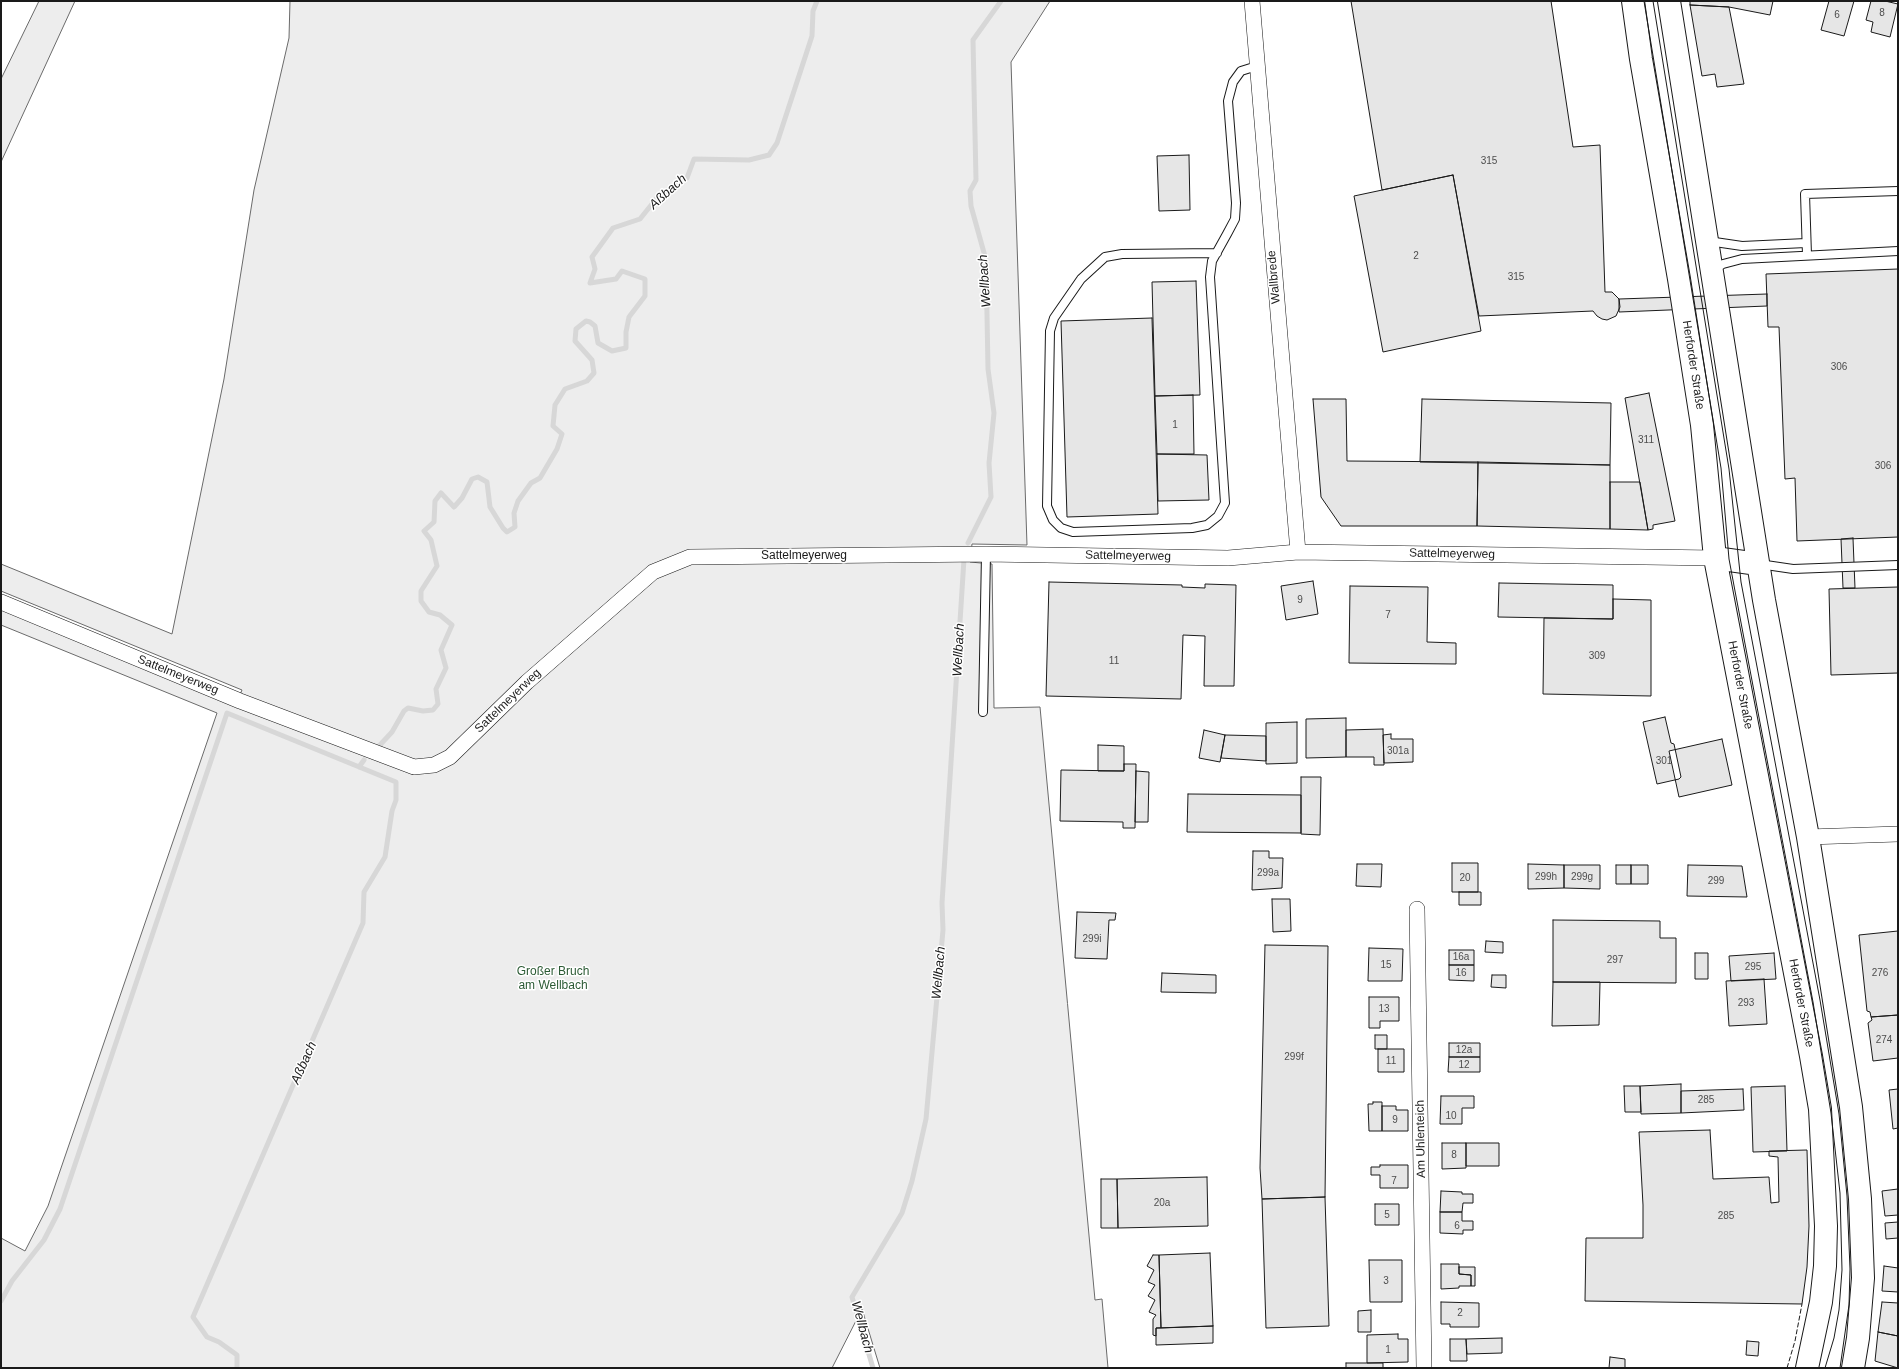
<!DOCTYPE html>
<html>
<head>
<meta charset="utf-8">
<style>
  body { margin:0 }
  #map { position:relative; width:1899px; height:1369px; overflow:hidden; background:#fff; font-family:Helvetica,sans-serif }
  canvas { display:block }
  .frame { position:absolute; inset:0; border:2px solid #1a1a1a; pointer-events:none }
</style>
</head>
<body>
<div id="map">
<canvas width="1899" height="1369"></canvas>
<div class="frame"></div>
</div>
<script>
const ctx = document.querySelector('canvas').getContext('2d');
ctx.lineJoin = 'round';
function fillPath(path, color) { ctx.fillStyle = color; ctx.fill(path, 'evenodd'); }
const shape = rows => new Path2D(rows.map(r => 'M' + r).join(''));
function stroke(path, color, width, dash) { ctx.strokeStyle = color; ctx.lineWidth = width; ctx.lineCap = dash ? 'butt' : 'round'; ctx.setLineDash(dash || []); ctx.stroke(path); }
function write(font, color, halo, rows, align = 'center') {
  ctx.font = font + ' Helvetica,sans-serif'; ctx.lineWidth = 3; ctx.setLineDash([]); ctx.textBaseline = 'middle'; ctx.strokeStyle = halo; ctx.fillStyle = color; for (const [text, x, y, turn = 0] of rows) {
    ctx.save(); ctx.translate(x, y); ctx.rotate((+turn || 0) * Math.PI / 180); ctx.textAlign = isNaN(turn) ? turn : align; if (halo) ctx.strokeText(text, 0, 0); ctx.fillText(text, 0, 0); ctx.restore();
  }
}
const green = shape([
  [39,1,75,1,1,162,1,79,39,1],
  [290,1,1050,1,1011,62,1027,545,972,544,970,562,992,564,994,708,1040,707,1095,1300,1102,1299,1108,1368,880,1368,862,1309,832,1368,1,1368,1,1238,25,1251,48,1206,217,713,1,625,1,609,236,704,242,690,1,591,1,564,172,634,224,379,254,190,289,38,290,1]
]);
fillPath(green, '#ededed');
stroke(green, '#6a6a6a', 1);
stroke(shape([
  [968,543,991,497,989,463,994,413,988,369,986,260,971,206,970,191,976,180,973,40,1001,1],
  [379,746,392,732,404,711,408,708,423,711,433,710,438,704,436,689,446,668,441,650,452,625,440,615,429,612,421,601,421,591,437,566,431,540,424,531,434,522,435,501,441,493,454,507,462,498,472,479,478,477,487,482,490,507,503,528,507,532,515,527,514,513,518,501,531,483,540,478,557,449,562,434,553,426,555,405,565,389,587,381,594,373,592,360,575,341,576,329,586,321,590,322,595,326,598,343,612,351,626,348,626,332,629,317,645,296,645,279,622,271,616,279,590,283,595,269,592,257,613,228,640,219,656,199,687,178,694,159,749,160,769,155,777,143,812,36,813,11,817,1],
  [359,767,364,760],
  [1,1301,12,1281,44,1240,60,1209,227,713,396,782,396,800,392,811,385,857,364,892,363,923,193,1317,207,1337,219,1342,237,1355,237,1368],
  [873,1368,852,1297,902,1213,912,1181,926,1119,943,930,942,903,964,559]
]), '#d7d7d7', 5);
const building = shape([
  [1351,1,1551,1,1573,147,1600,145,1605,292,1612,292,1619,299,1620,307,1616,316,1607,320,1602,319,1597,316,1593,311,1479,316,1453,175,1382,190,1351,1],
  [1690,1,1773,1,1770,15,1729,7,1690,5,1690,1],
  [1829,1,1854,1,1844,36,1821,30,1829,1],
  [1871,1,1885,1,1898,4,1890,37,1871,32,1873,22,1866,20,1871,1],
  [1690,5,1729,7,1744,84,1717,87,1715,74,1702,76,1690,5],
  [1189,155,1190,210,1159,211,1157,156,1189,155],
  [1453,175,1481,331,1383,352,1354,196,1453,175],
  [1898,269,1898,537,1797,541,1795,478,1785,479,1779,327,1768,327,1766,274,1898,269],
  [1196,281,1200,395,1155,396,1152,282,1196,281],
  [1767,294,1767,306,1619,312,1619,299,1767,294],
  [1152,318,1158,514,1067,517,1061,321,1152,318],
  [1649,393,1675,521,1653,525,1653,529,1648,530,1625,398,1649,393],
  [1193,395,1194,454,1157,454,1155,396,1193,395],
  [1313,399,1346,399,1347,461,1478,462,1477,526,1341,526,1321,497,1313,399],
  [1422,399,1611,403,1610,465,1420,462,1422,399],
  [1157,454,1207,455,1209,500,1158,501,1157,454],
  [1478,462,1610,465,1610,529,1477,526,1478,462],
  [1610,482,1640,482,1648,530,1610,529,1610,482],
  [1853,538,1855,588,1843,588,1841,539,1853,538],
  [1313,581,1318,614,1286,620,1281,586,1313,581],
  [1049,582,1182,585,1182,587,1205,588,1205,584,1236,585,1234,686,1204,686,1205,636,1183,635,1181,699,1046,696,1049,582],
  [1499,583,1613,585,1613,619,1498,617,1499,583],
  [1350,586,1428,587,1427,642,1456,643,1456,664,1349,663,1350,586],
  [1898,587,1898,673,1831,675,1829,589,1898,587],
  [1613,599,1651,600,1651,696,1543,694,1544,618,1613,619,1613,599],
  [1665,717,1671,743,1674,744,1681,777,1679,779,1657,784,1643,722,1665,717],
  [1346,718,1346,757,1306,758,1306,719,1346,718],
  [1297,722,1297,763,1266,764,1266,723,1297,722],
  [1383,729,1384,765,1374,765,1374,757,1346,757,1346,730,1383,729],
  [1204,730,1225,735,1220,762,1199,758,1204,730],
  [1391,734,1391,739,1413,739,1413,762,1384,763,1383,735,1391,734],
  [1225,735,1266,736,1266,761,1221,758,1225,735],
  [1722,739,1732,785,1679,797,1669,751,1722,739],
  [1098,745,1124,746,1124,771,1098,771,1098,745],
  [1124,764,1136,764,1135,828,1123,828,1123,822,1060,821,1061,770,1124,771,1124,764],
  [1136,771,1149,772,1148,822,1135,822,1136,771],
  [1301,777,1321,777,1320,835,1301,834,1301,777],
  [1188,794,1301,795,1301,833,1187,832,1188,794],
  [1253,851,1269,851,1269,858,1283,858,1282,888,1252,890,1253,851],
  [1452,863,1478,863,1478,892,1452,892,1452,863],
  [1357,864,1382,864,1381,887,1356,886,1357,864],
  [1528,864,1564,865,1564,888,1528,889,1528,864],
  [1564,865,1600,865,1600,889,1564,888,1564,865],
  [1616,865,1631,865,1631,884,1616,884,1616,865],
  [1631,865,1648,865,1648,884,1631,884,1631,865],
  [1688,865,1742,866,1747,897,1687,896,1688,865],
  [1459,892,1481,892,1481,905,1459,905,1459,892],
  [1272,899,1290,899,1291,931,1273,932,1272,899],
  [1077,912,1116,913,1115,920,1109,920,1107,959,1075,958,1077,912],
  [1553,920,1660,921,1660,938,1676,938,1676,983,1553,982,1553,920],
  [1898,931,1898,1015,1871,1017,1870,1012,1867,1011,1859,935,1898,931],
  [1486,941,1503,942,1503,953,1485,952,1486,941],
  [1265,945,1328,946,1325,1197,1262,1199,1260,1168,1265,945],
  [1369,948,1403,949,1402,981,1368,981,1369,948],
  [1449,950,1474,950,1474,965,1449,965,1449,950],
  [1695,953,1708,953,1708,979,1695,979,1695,953],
  [1774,953,1776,979,1731,981,1729,956,1774,953],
  [1449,965,1474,965,1474,981,1449,980,1449,965],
  [1162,973,1216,975,1216,993,1161,992,1162,973],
  [1492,975,1506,975,1506,988,1491,987,1492,975],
  [1764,979,1767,1024,1729,1026,1726,981,1764,979],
  [1553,982,1600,982,1599,1025,1552,1026,1553,982],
  [1369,997,1399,997,1399,1021,1380,1021,1380,1028,1369,1028,1369,997],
  [1898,1015,1898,1058,1873,1061,1868,1023,1872,1020,1871,1017,1898,1015],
  [1375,1035,1387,1035,1387,1049,1375,1049,1375,1035],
  [1449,1043,1480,1043,1480,1057,1449,1057,1449,1043],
  [1378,1049,1404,1049,1404,1072,1378,1072,1378,1049],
  [1449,1057,1480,1057,1480,1072,1448,1072,1449,1057],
  [1681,1084,1681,1113,1641,1114,1640,1086,1681,1084],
  [1624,1086,1640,1086,1641,1112,1625,1112,1624,1086],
  [1785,1086,1787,1151,1753,1152,1751,1087,1785,1086],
  [1743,1089,1744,1110,1681,1113,1681,1091,1743,1089],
  [1898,1089,1898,1128,1893,1129,1889,1090,1898,1089],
  [1441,1096,1474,1096,1474,1108,1462,1108,1462,1124,1440,1124,1441,1096],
  [1373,1102,1382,1102,1382,1131,1369,1131,1368,1104,1373,1104,1373,1102],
  [1382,1106,1396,1106,1396,1110,1408,1110,1408,1131,1382,1131,1382,1106],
  [1710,1130,1713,1179,1769,1177,1771,1203,1779,1202,1778,1157,1769,1156,1769,1151,1807,1150,1809,1226,1807,1267,1802,1304,1585,1301,1586,1238,1643,1238,1643,1205,1639,1132,1710,1130],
  [1442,1143,1466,1143,1466,1168,1442,1169,1442,1143],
  [1466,1143,1499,1143,1499,1166,1466,1166,1466,1143],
  [1380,1165,1408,1165,1408,1188,1380,1188,1380,1175,1371,1175,1371,1167,1380,1167,1380,1165],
  [1207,1177,1208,1226,1118,1228,1117,1179,1207,1177],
  [1101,1179,1117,1179,1118,1228,1101,1228,1101,1179],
  [1898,1189,1898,1215,1885,1216,1882,1191,1898,1189],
  [1441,1191,1462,1192,1462,1194,1473,1194,1473,1203,1463,1203,1462,1212,1440,1212,1441,1191],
  [1325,1197,1329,1326,1266,1328,1262,1199,1325,1197],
  [1375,1204,1399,1204,1399,1225,1375,1225,1375,1204],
  [1440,1212,1462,1212,1462,1221,1473,1221,1473,1230,1463,1230,1463,1234,1440,1233,1440,1212],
  [1898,1222,1898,1238,1886,1239,1885,1223,1898,1222],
  [1210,1253,1213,1326,1161,1328,1159,1255,1210,1253],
  [1153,1255,1159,1255,1161,1328,1156,1328,1156,1336,1153,1335,1153,1319,1156,1315,1149,1312,1155,1300,1148,1296,1155,1285,1148,1282,1154,1270,1147,1266,1153,1255],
  [1369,1260,1402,1260,1402,1302,1370,1302,1369,1260],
  [1441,1264,1459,1264,1459,1274,1471,1275,1471,1286,1459,1286,1459,1288,1441,1289,1441,1264],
  [1884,1266,1898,1268,1898,1292,1882,1291,1884,1266],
  [1459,1267,1475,1267,1475,1286,1471,1286,1471,1275,1459,1274,1459,1267],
  [1441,1302,1479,1303,1479,1327,1450,1327,1450,1324,1441,1324,1441,1302],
  [1882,1302,1898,1303,1898,1336,1878,1332,1882,1302],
  [1371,1310,1371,1332,1358,1332,1358,1311,1371,1310],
  [1213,1326,1213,1343,1156,1345,1156,1328,1213,1326],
  [1878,1332,1898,1336,1898,1368,1875,1361,1878,1332],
  [1398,1334,1398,1339,1408,1339,1408,1362,1367,1363,1367,1335,1398,1334],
  [1502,1338,1502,1353,1467,1354,1466,1339,1502,1338],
  [1450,1339,1466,1339,1467,1361,1450,1361,1450,1339],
  [1747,1341,1759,1342,1758,1356,1746,1355,1747,1341],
  [1610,1357,1625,1359,1625,1368,1609,1368,1610,1357],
  [1346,1363,1383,1363,1383,1368,1346,1368,1346,1363]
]);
fillPath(building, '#e6e6e6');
stroke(building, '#1a1a1a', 1);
const service = shape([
  [1708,241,1742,246,1806,243],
  [1217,253,1122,254,1105,257,1081,279,1054,318,1050,331,1047,506,1053,520,1061,528,1073,532,1192,528,1207,525,1218,516,1225,503,1210,277,1212,261,1227,234,1235,219,1236,203,1228,101,1233,82,1241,71,1257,66],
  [1807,255,1805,194,1898,191],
  [1714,269,1723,264,1742,259,1898,251],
  [1759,564,1793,569,1898,565],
  [983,712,986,554]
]);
const minor = shape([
  [1252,1,1298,552],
  [1,602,240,701,414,767,434,765,450,757,527,682,653,572,690,557,986,554,1228,558,1298,552,1715,558],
  [1808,837,1898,834],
  [1417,909,1424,1368]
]);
const primary = shape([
  [1633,1,1641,59,1679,279,1702,425,1715,558,1811,1056,1820,1109,1826,1226,1825,1266,1821,1302,1807,1368],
  [1669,1,1764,600,1808,837,1851,1107,1860,1199,1863,1278,1858,1338,1853,1368],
  [1715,558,1758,564]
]);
stroke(service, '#1a1a1a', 10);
stroke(minor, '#1a1a1a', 16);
stroke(primary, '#1a1a1a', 24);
stroke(service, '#fff', 8);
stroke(minor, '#fff', 15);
stroke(primary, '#fff', 22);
stroke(shape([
  [1644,1,1721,468,1729,559,1735,591,1813,1002,1831,1113,1840,1193,1842,1270,1839,1310,1834,1338,1825,1368],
  [1653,1,1729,469,1741,582,1820,1000,1839,1114,1847,1196,1850,1269,1849,1305,1840,1368]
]), '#1a1a1a', 1);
stroke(shape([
  [1787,1368,1795,1341,1802,1304]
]), '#1a1a1a', 1, [5, 2]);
write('10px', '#4d4d4d', null, [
  ["8",1882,13],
  ["6",1837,15],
  ["315",1489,161],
  ["2",1416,256],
  ["315",1516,277],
  ["306",1839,367],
  ["1",1175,425],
  ["311",1646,440],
  ["306",1883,466],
  ["9",1300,600],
  ["7",1388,615],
  ["309",1597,656],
  ["11",1114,661],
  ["301a",1398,751],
  ["301",1664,761],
  ["299a",1268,873],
  ["299h",1546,877],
  ["299g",1582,877],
  ["20",1465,878],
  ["299",1716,881],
  ["299i",1092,939],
  ["16a",1461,957],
  ["297",1615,960],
  ["15",1386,965],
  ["295",1753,967],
  ["16",1461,973],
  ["276",1880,973],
  ["293",1746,1003],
  ["13",1384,1009],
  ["274",1884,1040],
  ["12a",1464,1050],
  ["299f",1294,1057],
  ["11",1391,1061],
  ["12",1464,1065],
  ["285",1706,1100],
  ["10",1451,1116],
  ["9",1395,1120],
  ["8",1454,1155],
  ["7",1394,1181],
  ["20a",1162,1203],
  ["5",1387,1215],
  ["285",1726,1216],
  ["6",1457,1226],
  ["3",1386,1281],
  ["2",1460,1313],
  ["1",1388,1350]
]);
write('12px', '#1a1a1a', '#fff', [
  ["Wallbrede",1274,277,-95],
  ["Herforder Straße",1693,365,81],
  ["Sattelmeyerweg",1452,554,1],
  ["Sattelmeyerweg",804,556],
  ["Sattelmeyerweg",1128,556,1],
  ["Sattelmeyerweg",178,675,22],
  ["Herforder Straße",1740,685,79],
  ["Sattelmeyerweg",508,701,-44],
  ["Herforder Straße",1801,1003,79],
  ["Am Uhlenteich",1421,1139,-91]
]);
write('12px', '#2b5a34', '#fff', [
  ["Großer Bruch",553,972],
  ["am Wellbach",553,986]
]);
write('italic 13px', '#1a1a1a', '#fff', [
  ["Aßbach",668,192,-42],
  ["Wellbach",985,281,-94],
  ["Wellbach",959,650,-87],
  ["Wellbach",939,973,-85],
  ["Aßbach",304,1063,-66],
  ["Wellbach",862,1327,75]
]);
</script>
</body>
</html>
